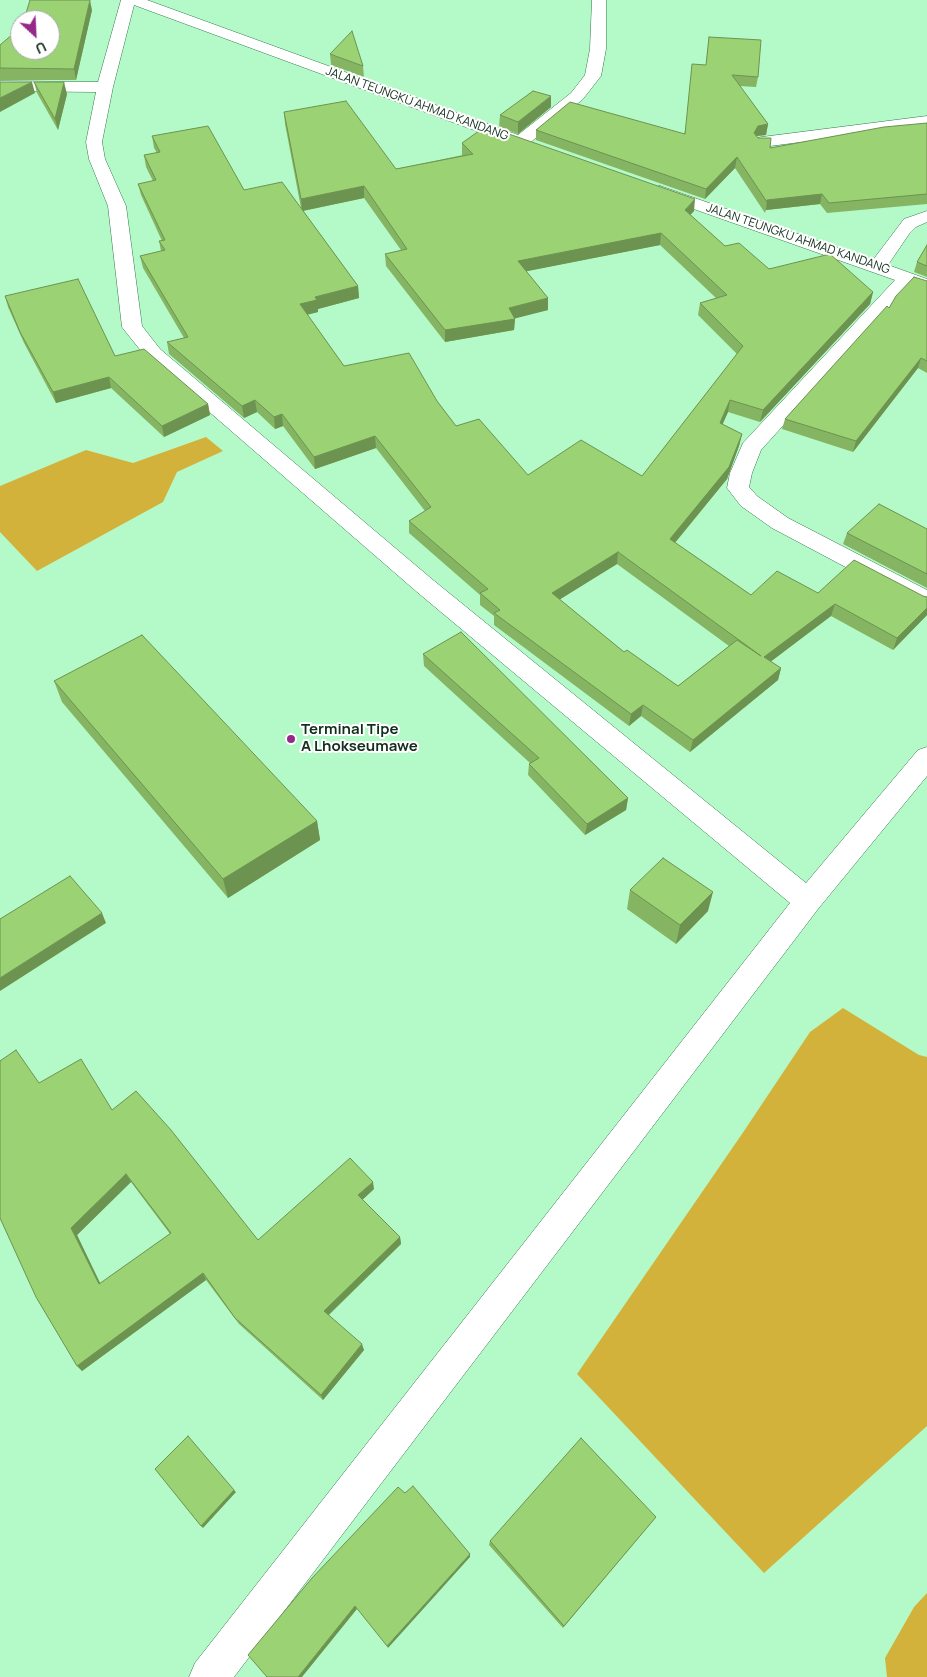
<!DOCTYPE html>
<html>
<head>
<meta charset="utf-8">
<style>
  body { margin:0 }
  #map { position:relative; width:927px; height:1677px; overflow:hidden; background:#b4fac8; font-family:Manrope,sans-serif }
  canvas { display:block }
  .north { position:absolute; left:10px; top:10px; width:50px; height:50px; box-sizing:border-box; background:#fff; border:1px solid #a0aba4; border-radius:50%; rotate:155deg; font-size:14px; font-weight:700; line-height:20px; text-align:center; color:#122e1c }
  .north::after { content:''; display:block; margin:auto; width:18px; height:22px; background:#952889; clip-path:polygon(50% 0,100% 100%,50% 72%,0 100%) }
</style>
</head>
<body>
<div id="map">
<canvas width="927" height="1677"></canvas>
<div class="north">U</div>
</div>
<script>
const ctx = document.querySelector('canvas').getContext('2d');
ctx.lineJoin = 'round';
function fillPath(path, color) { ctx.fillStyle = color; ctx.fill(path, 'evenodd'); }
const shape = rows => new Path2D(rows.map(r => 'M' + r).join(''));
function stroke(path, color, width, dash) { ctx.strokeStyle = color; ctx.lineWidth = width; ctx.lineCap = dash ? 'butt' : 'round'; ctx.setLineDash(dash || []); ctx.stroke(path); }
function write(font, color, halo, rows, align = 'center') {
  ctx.font = font + ' Manrope,sans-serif'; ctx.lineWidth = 4; ctx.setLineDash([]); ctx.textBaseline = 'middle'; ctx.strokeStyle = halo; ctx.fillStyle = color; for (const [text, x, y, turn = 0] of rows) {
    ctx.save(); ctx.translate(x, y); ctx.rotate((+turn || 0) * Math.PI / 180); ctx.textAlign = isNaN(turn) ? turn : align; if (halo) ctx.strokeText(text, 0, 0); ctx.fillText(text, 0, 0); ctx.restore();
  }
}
fillPath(shape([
  [206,437,223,451,177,472,163,502,37,571,0,532,0,486,86,450,133,463],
  [843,1008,919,1055,927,1057,927,1426,764,1573,577,1374,744,1131,810,1032],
  [927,1593,927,1677,887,1677,885,1658,914,1607]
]), '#d3b23c');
const minor = shape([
  [121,0,147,0,518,135,571,93,585,75,590,49,592,0,606,0,606,49,601,76,583,99,526,146,520,147,134,5,113,87,102,142,105,159,126,206,142,326,160,349,433,580,806,883,918,750,927,747,927,776,818,909,234,1677,189,1677,195,1663,790,903,417,592,146,357,125,331,122,327,108,206,89,159,86,142,96,92,0,91,0,81,98,82,121,0],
  [927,116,927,126,762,147,756,146,754,142,756,138,762,137,927,116],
  [660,186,873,260,904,219,927,211,927,222,916,227,909,234,888,265,927,279,927,291,910,285,761,450,752,473,749,487,757,496,788,518,927,590,927,608,919,606,772,528,741,506,727,488,730,473,743,443,895,280,654,195,651,191,654,187,660,186]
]);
stroke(minor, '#35784d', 1);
fillPath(minor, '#fff');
fillPath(shape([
  [92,10,76,80,0,80,0,45,20,50],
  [709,37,758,77,756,87,739,86,768,124,766,135,756,136,770,148,927,123,927,204,827,213,820,204,766,210,765,213,735,168,705,199,536,140,536,130,684,134,706,65],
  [330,54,363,66,364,77,331,65],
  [34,82,67,94,58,130,37,93],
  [551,107,518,134,499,127,500,115],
  [284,112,396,169,463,155,462,155,462,143,694,211,690,215,725,246,769,269,873,292,870,304,760,422,728,412,722,424,742,434,739,446,727,479,675,543,751,595,818,593,923,596,927,597,927,615,893,650,831,616,770,662,781,668,778,680,690,752,641,716,629,726,494,625,494,616,480,605,480,595,409,533,409,521,425,511,376,448,315,469,283,426,275,429,257,412,244,418,169,354,167,342,184,338,143,268,140,256,161,251,159,241,162,241,141,195,138,184,153,181,146,167,144,155,157,153,154,148,152,136,244,190,301,208,285,124],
  [364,198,401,250,385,254,386,266,445,342,514,330,515,318,548,310,548,298,526,271,660,245,716,298,700,303,698,315,737,354,642,476,528,475,456,426,437,401,344,366,307,315,318,312,318,309,359,298,358,286,303,211],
  [617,564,729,646,678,686,624,652,559,599],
  [927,245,927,277,914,272,917,262],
  [927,281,927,373,918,368,853,452,782,429,785,419,889,308],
  [5,296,115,356,208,404,210,415,164,437,111,388,56,403,24,343,8,307],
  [927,529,927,588,843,544,847,533],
  [423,654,628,798,626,810,585,835,528,775,529,764,530,763,424,666],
  [54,681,317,821,320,840,228,898,62,702],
  [630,890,708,911,676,944,627,909],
  [39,1083,112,1110,258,1240,374,1189,362,1200,400,1237,401,1244,329,1315,364,1350,323,1400,239,1324,206,1280,82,1371],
  [131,1182,170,1234,100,1284,77,1235],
  [656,1517,563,1628,489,1545,490,1541]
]), '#85b563');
fillPath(shape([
  [90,0,92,10,76,80,74,69],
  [32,82,35,93,0,112,0,98],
  [64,82,67,94,58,130,55,119],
  [551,96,551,107,518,134,518,122],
  [768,124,766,135,756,136,754,133,758,126],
  [737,157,735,168,705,199,706,189],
  [364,186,364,198,302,211,301,199],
  [822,194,820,204,766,210,767,200],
  [695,199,694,211,684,222,685,210],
  [661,233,660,245,518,273,518,261],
  [358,286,359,298,318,309,318,312,301,316,300,304,315,297],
  [873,292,870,304,760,422,763,410],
  [548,298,548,310,509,320,515,319,514,330,445,342,445,330,509,308],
  [921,358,918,368,853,452,856,441],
  [109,377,111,388,56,403,53,392],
  [255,400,257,412,244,418,242,406],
  [730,400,728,412,718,435,720,423],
  [208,404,210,415,164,437,162,426],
  [282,414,283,426,275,429,274,417],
  [742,434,739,446,727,479,668,551,670,539],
  [375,436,376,448,315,469,314,457],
  [618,552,617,564,551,605,552,593],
  [835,604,831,616,761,669,764,657],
  [927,608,927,615,893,650,897,638],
  [781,668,778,680,690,752,693,740],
  [643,705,641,716,629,726,631,714],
  [628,798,626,810,585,835,587,824],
  [317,821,320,840,228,898,223,879],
  [713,892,708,911,676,944,680,925],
  [102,913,106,923,0,991,0,978],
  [126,1174,131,1182,77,1235,104,1291,99,1284,71,1228],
  [373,1182,374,1189,359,1203,358,1195],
  [400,1237,401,1244,326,1317,324,1311],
  [203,1273,206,1280,82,1371,77,1366],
  [362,1344,364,1350,323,1400,321,1395],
  [234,1490,236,1492,203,1528,201,1526],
  [470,1554,470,1557,388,1648,387,1646],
  [355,1606,357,1609,302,1677,298,1677]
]), '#6c9350');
const building = shape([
  [30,0,90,0,74,69,0,68,0,45,20,28,20,50,50,50,50,20,24,20,30,0],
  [352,31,363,66,330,54,352,31],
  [709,37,761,40,758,77,732,75,768,124,758,126,754,133,758,138,771,138,770,148,884,127,927,123,927,194,829,203,822,194,767,200,767,202,737,157,706,189,536,130,570,102,685,134,692,64,706,65,709,37],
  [0,82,32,82,0,98,0,82],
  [34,82,64,82,55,119,34,82],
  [533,91,551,96,518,122,500,115,533,91],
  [346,101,396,169,473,154,462,143,486,126,695,199,685,210,725,246,739,243,769,269,830,254,873,292,763,410,730,400,720,423,742,434,729,467,670,539,751,595,777,571,818,593,854,560,923,596,927,597,927,608,897,638,835,604,764,657,781,668,693,740,643,705,631,714,494,613,500,610,480,593,488,589,409,521,431,507,375,436,314,457,282,414,274,417,255,400,242,406,167,342,188,337,140,256,165,250,159,241,165,240,138,184,156,180,144,155,160,152,152,136,208,126,244,190,282,182,358,286,315,297,317,300,300,304,344,366,409,353,437,401,456,426,479,419,528,475,581,440,642,476,743,346,700,303,727,295,661,233,518,261,548,298,509,308,515,319,445,330,385,254,407,249,364,186,301,199,284,112,346,101],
  [618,552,761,656,737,640,678,686,627,650,624,652,552,593,618,552],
  [927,245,927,266,917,262,927,245],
  [914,277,927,281,927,361,921,358,856,441,785,419,887,306,889,308,896,296,914,277],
  [78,279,115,356,144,349,208,404,162,426,109,377,53,392,20,332,5,296,78,279],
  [879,504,927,529,927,574,847,533,879,504],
  [461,632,628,798,587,824,529,764,539,758,423,654,461,632],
  [142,635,317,821,223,879,54,681,142,635],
  [663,858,713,892,680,925,630,890,663,858],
  [70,876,102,913,0,978,0,919,70,876],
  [16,1050,39,1083,81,1059,112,1110,136,1091,171,1130,258,1240,350,1158,373,1182,358,1195,400,1237,324,1311,362,1344,321,1395,235,1318,203,1273,77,1366,36,1297,0,1218,0,1061,16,1050],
  [126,1174,171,1233,99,1284,71,1228,126,1174],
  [188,1436,234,1490,201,1526,155,1469,188,1436],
  [581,1438,656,1517,564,1626,490,1541,581,1438],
  [413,1486,470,1554,387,1646,355,1606,298,1677,267,1677,248,1655,312,1578,398,1487,405,1493,413,1486]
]);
fillPath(building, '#9bd273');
stroke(building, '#6c9350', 1);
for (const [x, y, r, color] of [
  [291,739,5,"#952889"]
]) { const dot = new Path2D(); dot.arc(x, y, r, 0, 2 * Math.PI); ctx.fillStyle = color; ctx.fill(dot); stroke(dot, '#fff', 2); }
write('12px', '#122e1c', '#fff', [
  ["JALAN TEUNGKU AHMAD KANDANG",417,104,20],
  ["JALAN TEUNGKU AHMAD KANDANG",798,239,19]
]);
write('bold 15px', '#122e1c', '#fff', [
  ["Terminal Tipe",301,730],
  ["A Lhokseumawe",301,747]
], 'left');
</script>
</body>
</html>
